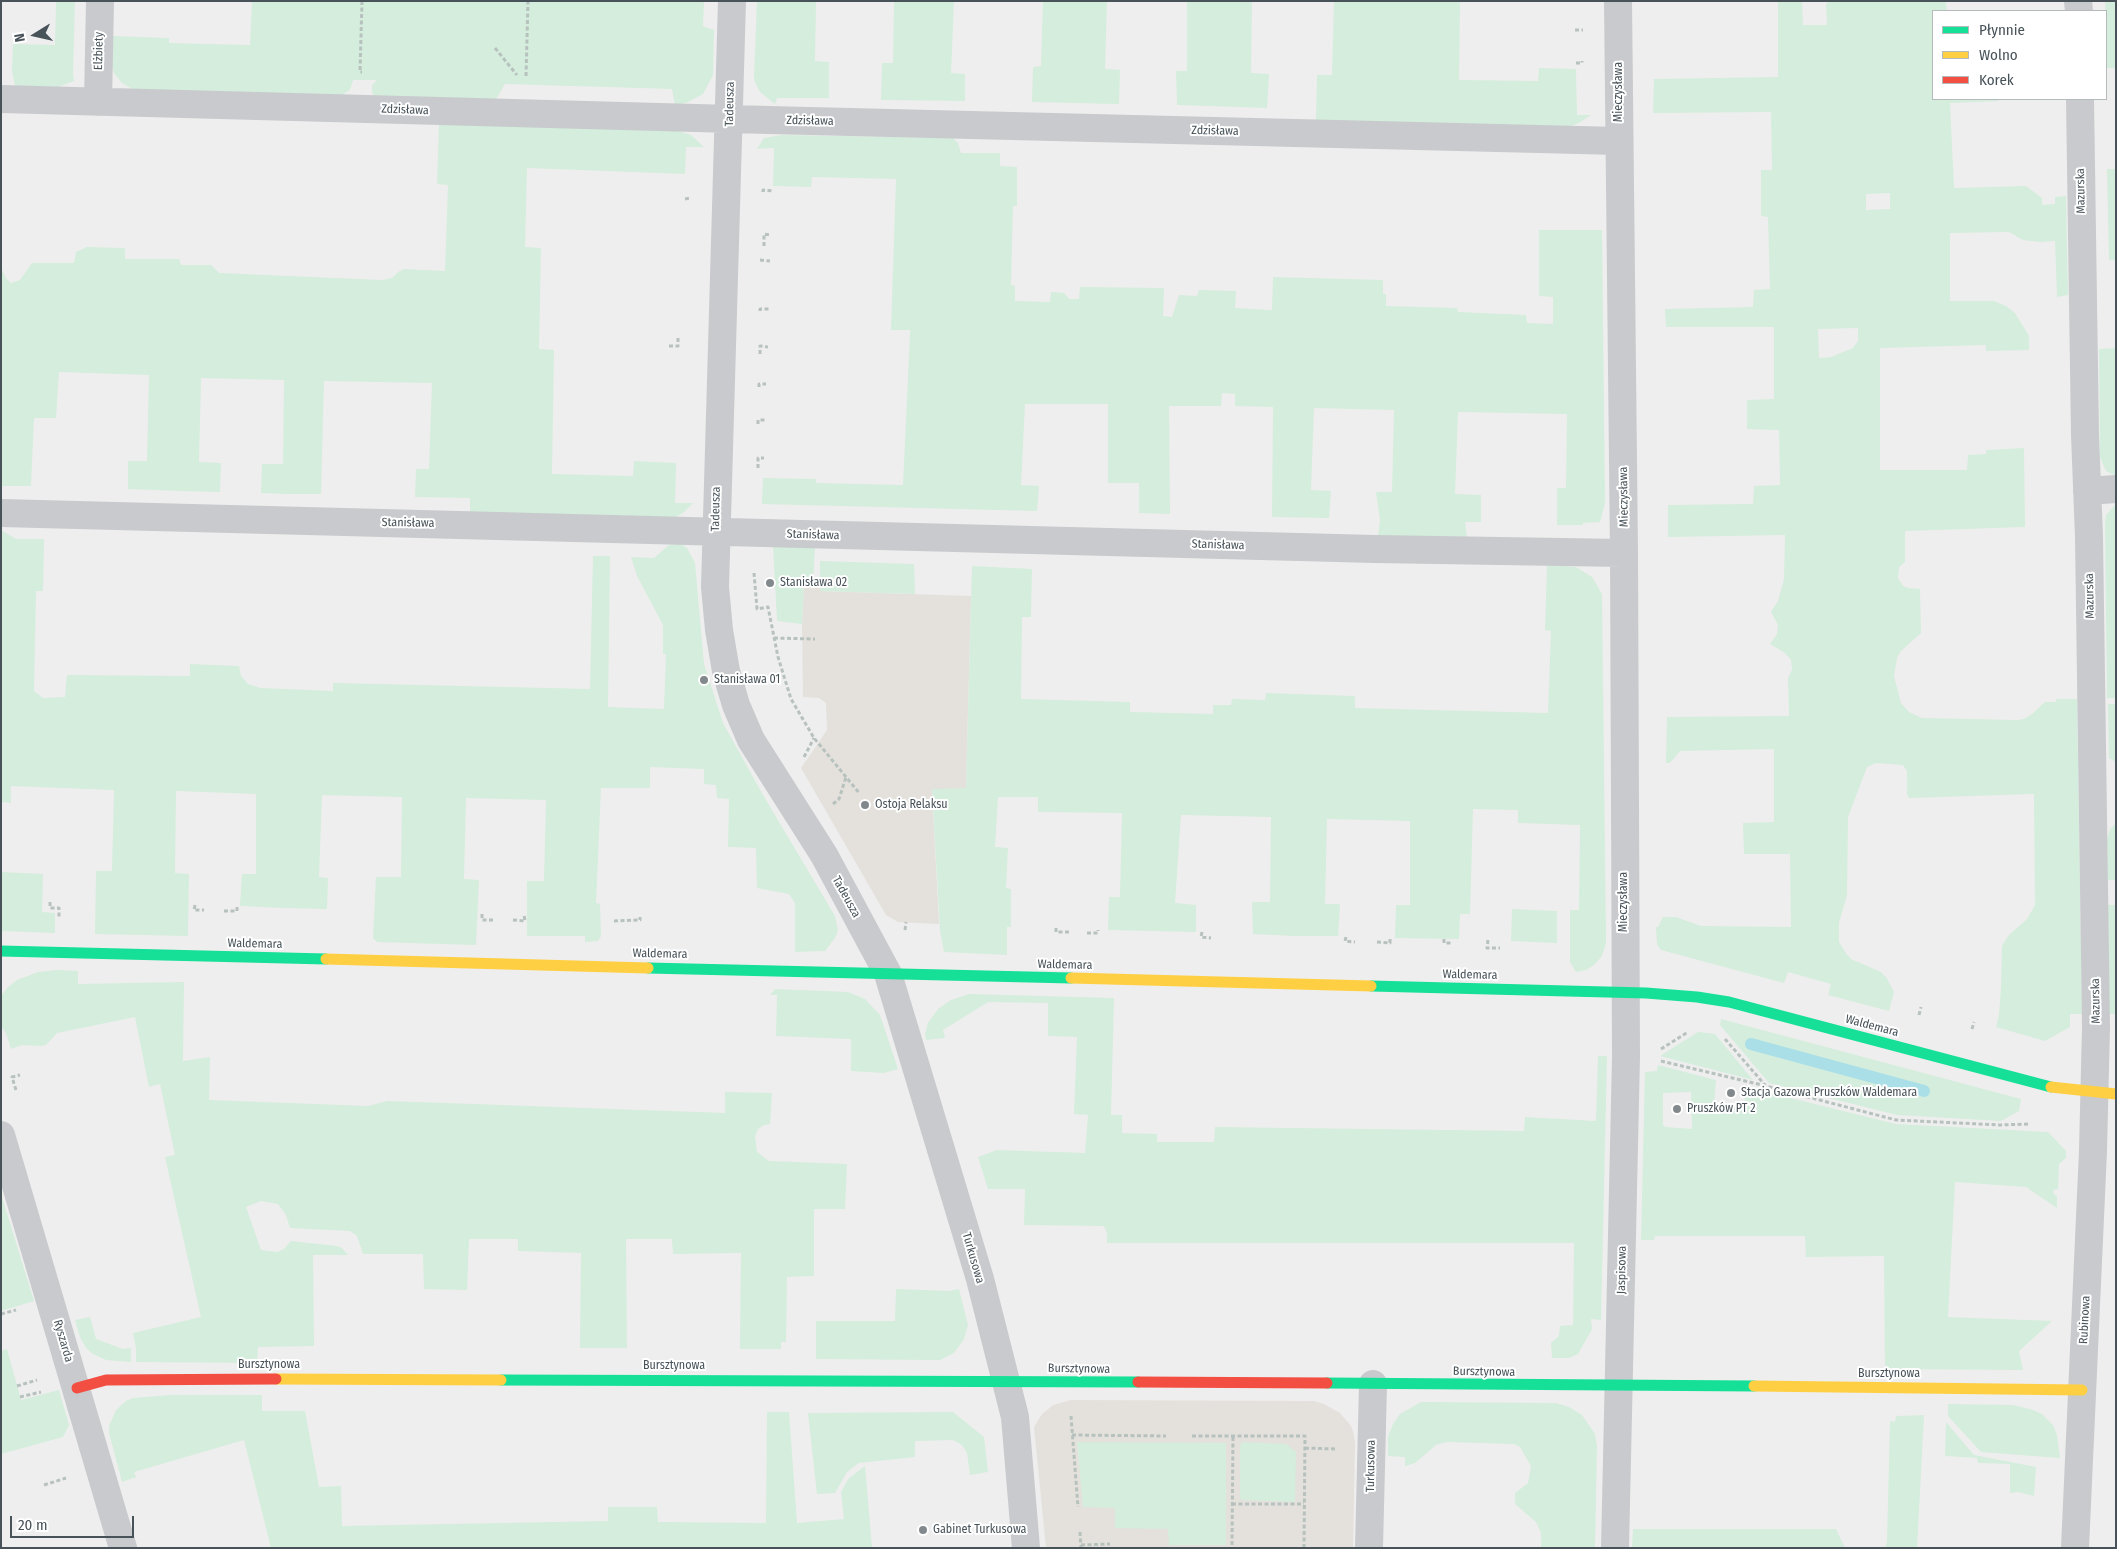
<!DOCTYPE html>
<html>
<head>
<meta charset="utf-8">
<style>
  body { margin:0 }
  #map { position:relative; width:2117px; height:1549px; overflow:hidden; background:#efeeee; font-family:"Fira Sans Condensed",sans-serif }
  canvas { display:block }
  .frame { position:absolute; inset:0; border:2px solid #475259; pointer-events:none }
  .legend { position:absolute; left:1932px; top:10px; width:175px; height:90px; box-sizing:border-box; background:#fff; border:1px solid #b5babd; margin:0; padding:6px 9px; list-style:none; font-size:15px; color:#475259 }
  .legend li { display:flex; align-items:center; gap:10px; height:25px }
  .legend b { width:25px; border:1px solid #b5babd }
  .north { position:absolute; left:10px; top:10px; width:50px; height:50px; -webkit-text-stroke:4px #fff; paint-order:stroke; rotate:260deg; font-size:14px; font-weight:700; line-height:20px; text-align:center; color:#475259 }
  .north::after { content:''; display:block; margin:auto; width:18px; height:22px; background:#475259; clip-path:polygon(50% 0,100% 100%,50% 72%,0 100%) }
  .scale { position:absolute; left:10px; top:1516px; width:124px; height:22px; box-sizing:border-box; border:2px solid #475259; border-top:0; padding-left:6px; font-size:15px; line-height:18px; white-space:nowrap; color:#475259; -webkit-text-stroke:4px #fff; paint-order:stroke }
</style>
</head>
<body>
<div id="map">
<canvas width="2117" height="1549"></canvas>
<div class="frame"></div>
<ul class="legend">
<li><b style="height:6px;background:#16e098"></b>Płynnie</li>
<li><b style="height:6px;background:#ffcf43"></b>Wolno</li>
<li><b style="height:6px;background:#f24e42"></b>Korek</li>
</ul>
<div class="north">N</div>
<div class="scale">20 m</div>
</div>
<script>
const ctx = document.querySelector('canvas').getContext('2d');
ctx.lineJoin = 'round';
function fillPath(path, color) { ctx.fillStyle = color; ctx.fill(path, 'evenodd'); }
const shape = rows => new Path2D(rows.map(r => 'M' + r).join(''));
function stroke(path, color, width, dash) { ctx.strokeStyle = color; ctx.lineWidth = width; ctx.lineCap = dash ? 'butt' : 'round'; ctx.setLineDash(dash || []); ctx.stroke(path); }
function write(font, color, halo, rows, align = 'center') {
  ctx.font = font + ' "Fira Sans Condensed",sans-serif'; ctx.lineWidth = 4; ctx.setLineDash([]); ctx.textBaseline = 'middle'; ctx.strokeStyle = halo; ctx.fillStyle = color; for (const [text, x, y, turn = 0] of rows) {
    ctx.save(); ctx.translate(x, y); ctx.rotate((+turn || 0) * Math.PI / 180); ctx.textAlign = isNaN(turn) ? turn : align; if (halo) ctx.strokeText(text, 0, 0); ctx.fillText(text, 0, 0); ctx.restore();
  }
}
fillPath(shape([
  [804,583,820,583,820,591,971,596,966,788,932,790,939,924,898,922,886,915,801,768,827,730,826,703,819,698,803,697,802,624],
  [1071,1400,1314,1401,1324,1404,1340,1413,1351,1426,1354,1435,1355,1443,1353,1548,1046,1548,1034,1427,1042,1414,1053,1405]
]), '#e4e1dc');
fillPath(shape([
  [56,1,75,1,73,74,74,81,58,87,15,86,12,71,13,44,55,45],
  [252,1,704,1,703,26,714,30,713,75,703,94,686,103,675,105,672,89,505,84,495,101,375,96,372,93,372,85,377,80,353,80,350,90,340,96,134,90,122,83,114,73,112,67,112,36,169,38,169,43,250,45],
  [757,1,816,1,815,61,829,62,829,98,777,98,775,104,760,92,755,82,754,76],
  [894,1,954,1,951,73,965,74,965,101,881,100,882,63,893,63],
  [1043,1,1107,1,1105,69,1120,70,1119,104,1032,102,1033,67,1041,66],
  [1187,1,1252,1,1251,73,1269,74,1267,108,1177,105,1176,71,1187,71],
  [1334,1,1460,1,1459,80,1538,81,1539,68,1576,69,1577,115,1591,115,1579,123,1569,127,1316,121,1317,75,1332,75],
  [1778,1,1802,1,1803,25,1827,25,1826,4,1830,1,1946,1,1947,11,1933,11,1933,99,1998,99,1999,101,1950,103,1954,188,2026,186,2042,198,2042,205,2055,204,2055,197,2066,196,2068,295,2057,297,2055,241,2040,242,2023,240,2009,232,1950,233,1950,301,1994,301,2006,306,2015,313,2029,336,2029,350,1986,351,1986,345,1880,348,1880,470,1967,470,1968,455,1986,454,1986,450,2024,448,2025,527,1905,531,1905,562,1899,567,1898,578,1903,586,1908,588,1920,589,1921,633,1901,651,1897,658,1894,676,1901,703,1909,712,1922,718,2017,720,2024,719,2032,714,2045,702,2056,702,2056,699,2077,699,2082,1014,2070,1014,2070,1027,2045,1041,1996,1027,1999,1015,2001,987,2002,946,2008,936,2027,919,2035,905,2034,794,1909,798,1907,794,1907,771,1903,765,1876,763,1867,767,1848,817,1847,895,1839,923,1839,942,1845,952,1851,959,1881,972,1886,977,1894,992,1889,1011,1828,995,1831,984,1788,972,1784,983,1661,950,1657,944,1656,927,1658,927,1663,917,1676,917,1701,926,1791,927,1790,854,1744,854,1743,823,1774,822,1774,749,1680,751,1670,763,1666,763,1667,717,1789,716,1788,678,1792,670,1791,660,1785,653,1770,644,1777,634,1778,625,1771,612,1778,601,1784,579,1785,535,1668,537,1668,505,1753,504,1754,486,1780,485,1779,430,1747,429,1747,400,1774,399,1774,327,1666,327,1665,309,1753,307,1754,290,1770,289,1768,217,1761,216,1761,170,1772,170,1771,112,1653,113,1654,79,1778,77],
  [1890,193,1890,209,1866,210,1866,194],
  [1858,328,1858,341,1853,348,1831,357,1819,358,1818,329],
  [2105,1,2116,1,2116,68,2107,68],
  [439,124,675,130,691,135,704,147,686,147,685,174,527,168,525,247,541,248,539,349,554,350,552,474,633,476,634,461,676,463,675,503,693,503,684,512,676,517,665,518,470,514,470,498,415,497,416,469,429,469,432,383,324,381,321,494,288,494,261,493,262,464,283,464,284,380,201,378,199,462,221,463,220,492,180,491,128,489,128,461,147,461,149,375,59,372,56,418,34,418,31,486,1,486,1,268,6,278,11,283,20,280,32,263,74,263,76,252,87,247,125,248,125,259,179,259,181,265,211,265,219,273,382,280,392,278,398,272,404,269,445,271,448,185,437,184],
  [782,135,953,138,958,143,961,153,1000,153,1000,166,1017,167,1017,206,1013,206,1011,285,1015,286,1015,301,1050,302,1051,292,1064,293,1069,299,1079,299,1080,287,1164,288,1163,316,1172,317,1179,295,1197,296,1199,290,1236,291,1235,308,1272,310,1273,277,1383,280,1383,294,1386,294,1386,306,1457,308,1458,312,1526,315,1527,323,1553,324,1553,297,1539,296,1539,230,1602,230,1605,503,1600,522,1583,523,1583,525,1557,525,1557,488,1566,488,1567,414,1458,412,1455,494,1481,495,1481,522,1465,522,1467,538,1378,536,1380,520,1376,492,1392,492,1394,410,1314,408,1311,490,1331,491,1329,518,1272,517,1273,407,1235,406,1235,394,1222,393,1221,406,1169,406,1170,514,1139,513,1139,483,1108,483,1108,404,1025,404,1021,485,1039,486,1037,511,762,504,763,478,816,479,816,483,903,485,910,333,910,330,891,330,896,179,812,177,811,187,773,186,774,148,757,149,764,138],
  [2107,169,2116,169,2116,260,2109,260],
  [2116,348,2116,476,2106,471,2100,457,2099,349],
  [2116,504,2116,698,2107,698,2105,524,2106,515],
  [1,530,16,539,44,539,43,591,36,591,34,691,43,698,65,697,67,675,190,676,190,664,239,666,241,676,248,684,261,688,333,691,333,683,336,683,590,689,593,556,610,556,608,707,664,709,666,654,663,654,663,625,637,576,631,557,654,558,669,545,681,544,687,548,695,563,704,664,723,723,763,795,835,916,838,930,835,938,825,951,795,952,795,903,789,894,757,888,756,848,728,847,729,799,717,798,716,785,704,784,704,769,650,767,650,788,601,788,596,903,600,904,601,936,598,941,585,942,585,936,527,936,527,881,544,881,546,800,466,798,464,879,479,880,476,945,377,942,373,938,376,877,401,877,402,797,322,795,319,877,328,878,327,909,284,908,240,906,242,874,256,874,256,794,176,791,175,873,189,874,188,936,95,934,96,871,112,871,114,790,11,786,11,803,1,802],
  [773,546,815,547,813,583,804,583,802,624,777,621],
  [820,561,914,564,915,594,820,591],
  [1547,565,1576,567,1592,577,1602,594,1606,943,1602,956,1594,965,1586,970,1576,972,1570,962,1570,910,1579,910,1580,825,1518,823,1518,810,1473,809,1470,914,1460,914,1459,939,1395,938,1396,905,1410,905,1410,821,1327,819,1325,904,1340,904,1338,936,1294,936,1253,934,1252,902,1270,902,1271,817,1181,815,1175,903,1196,905,1196,932,1108,930,1109,897,1120,897,1122,813,1038,812,1038,797,998,797,995,847,1008,848,1006,888,1011,889,1011,927,1007,927,1007,955,944,952,940,931,932,789,966,788,972,566,1032,569,1031,617,1022,617,1021,699,1130,702,1130,712,1213,714,1213,705,1231,705,1232,699,1265,700,1266,693,1355,696,1355,708,1548,713,1551,631,1545,630],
  [2108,704,2116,704,2116,762,2109,758],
  [2116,823,2116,880,2108,880,2107,839,2110,829],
  [1,872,43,874,42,912,55,913,55,933,1,931],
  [2108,905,2116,905,2116,1014,2109,1014],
  [1512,909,1557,911,1557,943,1511,941],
  [57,970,78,971,78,984,184,982,183,1061,210,1057,209,1100,368,1106,387,1101,417,1102,725,1113,725,1092,772,1093,770,1124,764,1125,758,1129,755,1136,757,1152,769,1161,847,1164,845,1209,814,1209,814,1276,787,1277,786,1342,781,1342,781,1349,740,1349,741,1253,673,1254,672,1239,626,1239,627,1348,580,1348,581,1253,518,1251,518,1239,469,1239,467,1290,424,1289,423,1254,363,1254,357,1236,350,1231,290,1228,286,1215,278,1204,261,1201,246,1207,261,1250,277,1252,284,1249,291,1241,337,1246,342,1248,348,1255,313,1255,314,1346,258,1347,257,1363,136,1362,136,1348,133,1333,201,1317,165,1157,175,1155,160,1084,149,1087,135,1017,57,1033,46,1045,41,1046,22,1045,11,1049,6,1033,1,1026,1,996,7,988,17,980,38,972],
  [775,989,848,992,865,999,880,1015,898,1069,884,1073,851,1071,851,1039,776,1036,777,995,770,995],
  [969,994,1114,998,1111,1115,1122,1115,1122,1133,1157,1134,1157,1142,1214,1142,1215,1127,1524,1131,1525,1117,1596,1121,1598,1056,1607,1056,1601,1320,1591,1319,1592,1329,1578,1354,1569,1358,1552,1358,1551,1343,1559,1336,1560,1326,1573,1325,1574,1243,1107,1243,1107,1233,1104,1226,1024,1225,1025,1189,988,1189,978,1157,997,1150,1085,1153,1088,1115,1074,1114,1077,1037,1048,1036,1048,1003,988,1002,943,1030,945,1038,926,1040,925,1034,928,1023,938,1009,951,1000],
  [1721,1019,2021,1099,2019,1111,2001,1121,1897,1115,1769,1083,1720,1025],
  [1698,1032,1715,1034,1753,1080,1660,1056],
  [1658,1065,1716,1080,1714,1104,1744,1107,1746,1087,1896,1124,2048,1132,2066,1151,2066,1158,2059,1164,2058,1189,2053,1190,2054,1195,2057,1196,2057,1208,2026,1187,1955,1182,1948,1317,2052,1321,2019,1351,2023,1370,1885,1369,1884,1256,1806,1257,1805,1236,1655,1236,1654,1240,1641,1240,1645,1072,1657,1071],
  [1691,1092,1692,1129,1665,1127,1663,1125,1663,1093],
  [1,1194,34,1301,1,1311],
  [896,1289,949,1291,959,1289,968,1325,964,1339,954,1353,940,1360,816,1359,816,1321,895,1321],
  [90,1317,96,1339,123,1349,131,1348,131,1362,106,1360,93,1354,86,1348,80,1337,75,1320],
  [7,1349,21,1400,59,1390,69,1425,63,1437,1,1454,1,1351],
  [171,1395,262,1395,262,1411,305,1411,319,1487,341,1486,342,1526,608,1521,608,1507,657,1507,658,1522,766,1523,767,1412,789,1412,797,1523,844,1519,841,1492,849,1478,865,1466,872,1548,271,1548,244,1440,134,1472,136,1477,122,1482,109,1433,109,1426,116,1410,126,1401,133,1398],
  [1421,1402,1556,1403,1569,1407,1582,1415,1595,1434,1597,1446,1595,1548,1541,1548,1541,1533,1536,1522,1515,1504,1515,1493,1528,1483,1531,1466,1520,1447,1514,1444,1446,1442,1436,1445,1415,1463,1405,1466,1405,1457,1388,1456,1388,1437,1393,1424,1400,1414],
  [1948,1404,2013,1405,2033,1410,2042,1414,2053,1425,2057,1435,2060,1458,1981,1452,1948,1416],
  [953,1412,984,1437,988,1472,970,1475,967,1453,962,1445,953,1440,915,1441,915,1457,859,1463,847,1472,835,1493,817,1494,808,1413],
  [1924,1415,1917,1548,1885,1548,1887,1542,1890,1421,1895,1422,1896,1416],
  [1946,1422,1974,1455,2036,1467,2034,1496,2018,1492,2010,1493,2010,1464,1978,1463,1977,1458,1945,1456],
  [1077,1442,1226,1443,1226,1545,1169,1545,1168,1529,1115,1528,1115,1508,1083,1507],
  [1242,1442,1286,1444,1296,1452,1295,1502,1242,1500,1240,1498,1240,1446],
  [1633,1529,1836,1529,1845,1548,1632,1548]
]), '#d4eddc');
stroke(shape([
  [1751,1044,1924,1091]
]), '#aadfe8', 12);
stroke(shape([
  [362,1,360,72,362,72],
  [1575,30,1583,30],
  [495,48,517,75],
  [1576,63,1582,63,1582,61],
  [526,76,528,1],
  [763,192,763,190,773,191],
  [685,199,691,198],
  [764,246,764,234,771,235],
  [760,260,770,261],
  [760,311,760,309,769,309],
  [669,346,678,346,678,337],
  [760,354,760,346,768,347],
  [759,387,759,384,766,384],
  [758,424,758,420,765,420],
  [758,468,758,458,764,458],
  [754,573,757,609,768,607,778,657,791,699,814,738,860,794],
  [774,638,815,639],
  [804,757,814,738],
  [833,804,839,799,846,777],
  [50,902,50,908,59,908,59,917],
  [195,905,194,910,204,910],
  [224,911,237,911,237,906],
  [482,914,482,920,493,920],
  [513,920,525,921,524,915],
  [614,921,640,920,640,917],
  [1056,928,1056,932,1069,932],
  [905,930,906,922],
  [1202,932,1201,937,1211,938],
  [1087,933,1098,933,1098,930],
  [1346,937,1345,941,1355,942],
  [1444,939,1444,943,1453,943],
  [1488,940,1487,948,1500,948],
  [1377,942,1390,943,1390,938],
  [1919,1015,1921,1007],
  [1972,1029,1974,1022],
  [1725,1039,1765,1085],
  [1661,1049,1688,1032],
  [1661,1061,1766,1086,1896,1120,2000,1125,2029,1124],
  [16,1090,12,1077,20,1075],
  [1,1314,16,1310],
  [17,1386,37,1380],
  [20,1397,41,1392],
  [1071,1416,1078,1507],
  [1072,1435,1166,1436],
  [1192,1436,1305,1436,1304,1548],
  [1305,1448,1335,1449],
  [44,1485,66,1478],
  [1232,1504,1304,1504],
  [1080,1532,1081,1548],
  [1081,1545,1110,1544],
  [1232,1545,1233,1436]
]), '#b7c2be', 3, [4, 2.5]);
stroke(shape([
  [732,1,715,587,719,630,726,671,736,705,751,740,824,855,888,974,980,1279,1015,1417,1026,1548],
  [2078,1,2079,11],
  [1,99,769,120,1619,141],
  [98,102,100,1],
  [2087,491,2116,489],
  [1,513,1375,549,1624,553],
  [1,1135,123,1548],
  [1369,1548,1373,1384],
  [1615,1548,1626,1056,1624,553,1618,1],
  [2075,1548,2093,1151,2096,1027,2089,537,2085,435,2080,99]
]), '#c8cacd', 28);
stroke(shape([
  [1,951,326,959],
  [648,968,1071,978],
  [1371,986,1646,993,1697,997,1729,1002,2051,1087],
  [501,1380,1138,1382],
  [1327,1383,1754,1386]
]), '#16e098', 11);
stroke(shape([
  [326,959,648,968],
  [1071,978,1371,986],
  [2051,1087,2116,1094],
  [276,1379,501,1380],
  [1754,1386,2082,1390]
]), '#ffcf43', 11);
stroke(shape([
  [1138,1382,1327,1383],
  [77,1388,106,1380,276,1379]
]), '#f24e42', 11);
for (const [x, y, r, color] of [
  [770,583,5,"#82898d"],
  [704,680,5,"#82898d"],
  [865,805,5,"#82898d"],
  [1731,1093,5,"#82898d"],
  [1677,1109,5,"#82898d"],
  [923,1530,5,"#82898d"]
]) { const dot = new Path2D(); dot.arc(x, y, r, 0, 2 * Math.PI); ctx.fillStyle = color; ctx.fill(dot); stroke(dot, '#fff', 2); }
write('12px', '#475259', '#fff', [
  ["Elżbiety",99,51,-89],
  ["Mieczysława",1619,92,-90],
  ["Tadeusza",730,104,-89],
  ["Zdzisława",405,110,2],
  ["Zdzisława",810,121,1],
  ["Zdzisława",1215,131,1],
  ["Mazurska",2081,191,-91],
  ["Mieczysława",1624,497,-91],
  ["Tadeusza",716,509,-89],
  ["Stanisława",408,523,1],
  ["Stanisława",813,535,2],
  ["Stanisława",1218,545,2],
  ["Mazurska",2090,596,-91],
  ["Tadeusza",846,897,61],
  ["Mieczysława",1624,902,-90],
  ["Waldemara",255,944,1],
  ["Waldemara",660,954,1],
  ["Waldemara",1065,965,1],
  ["Waldemara",1470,975,1],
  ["Mazurska",2096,1001,-91],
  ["Waldemara",1872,1026,15],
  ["Turkusowa",973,1258,74],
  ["Jaspisowa",1622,1270,-89],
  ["Rubinowa",2085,1320,-87],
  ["Ryszarda",63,1341,74],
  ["Bursztynowa",269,1365],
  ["Bursztynowa",674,1366],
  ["Bursztynowa",1079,1369,1],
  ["Bursztynowa",1484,1372,1],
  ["Bursztynowa",1889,1374],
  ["Turkusowa",1371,1466,-89]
]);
write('12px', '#475259', '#fff', [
  ["Stanisława 02",780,583],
  ["Stanisława 01",714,680],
  ["Ostoja Relaksu",875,805],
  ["Stacja Gazowa Pruszków Waldemara",1741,1093],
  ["Pruszków PT 2",1687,1109],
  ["Gabinet Turkusowa",933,1530]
], 'left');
</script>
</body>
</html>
